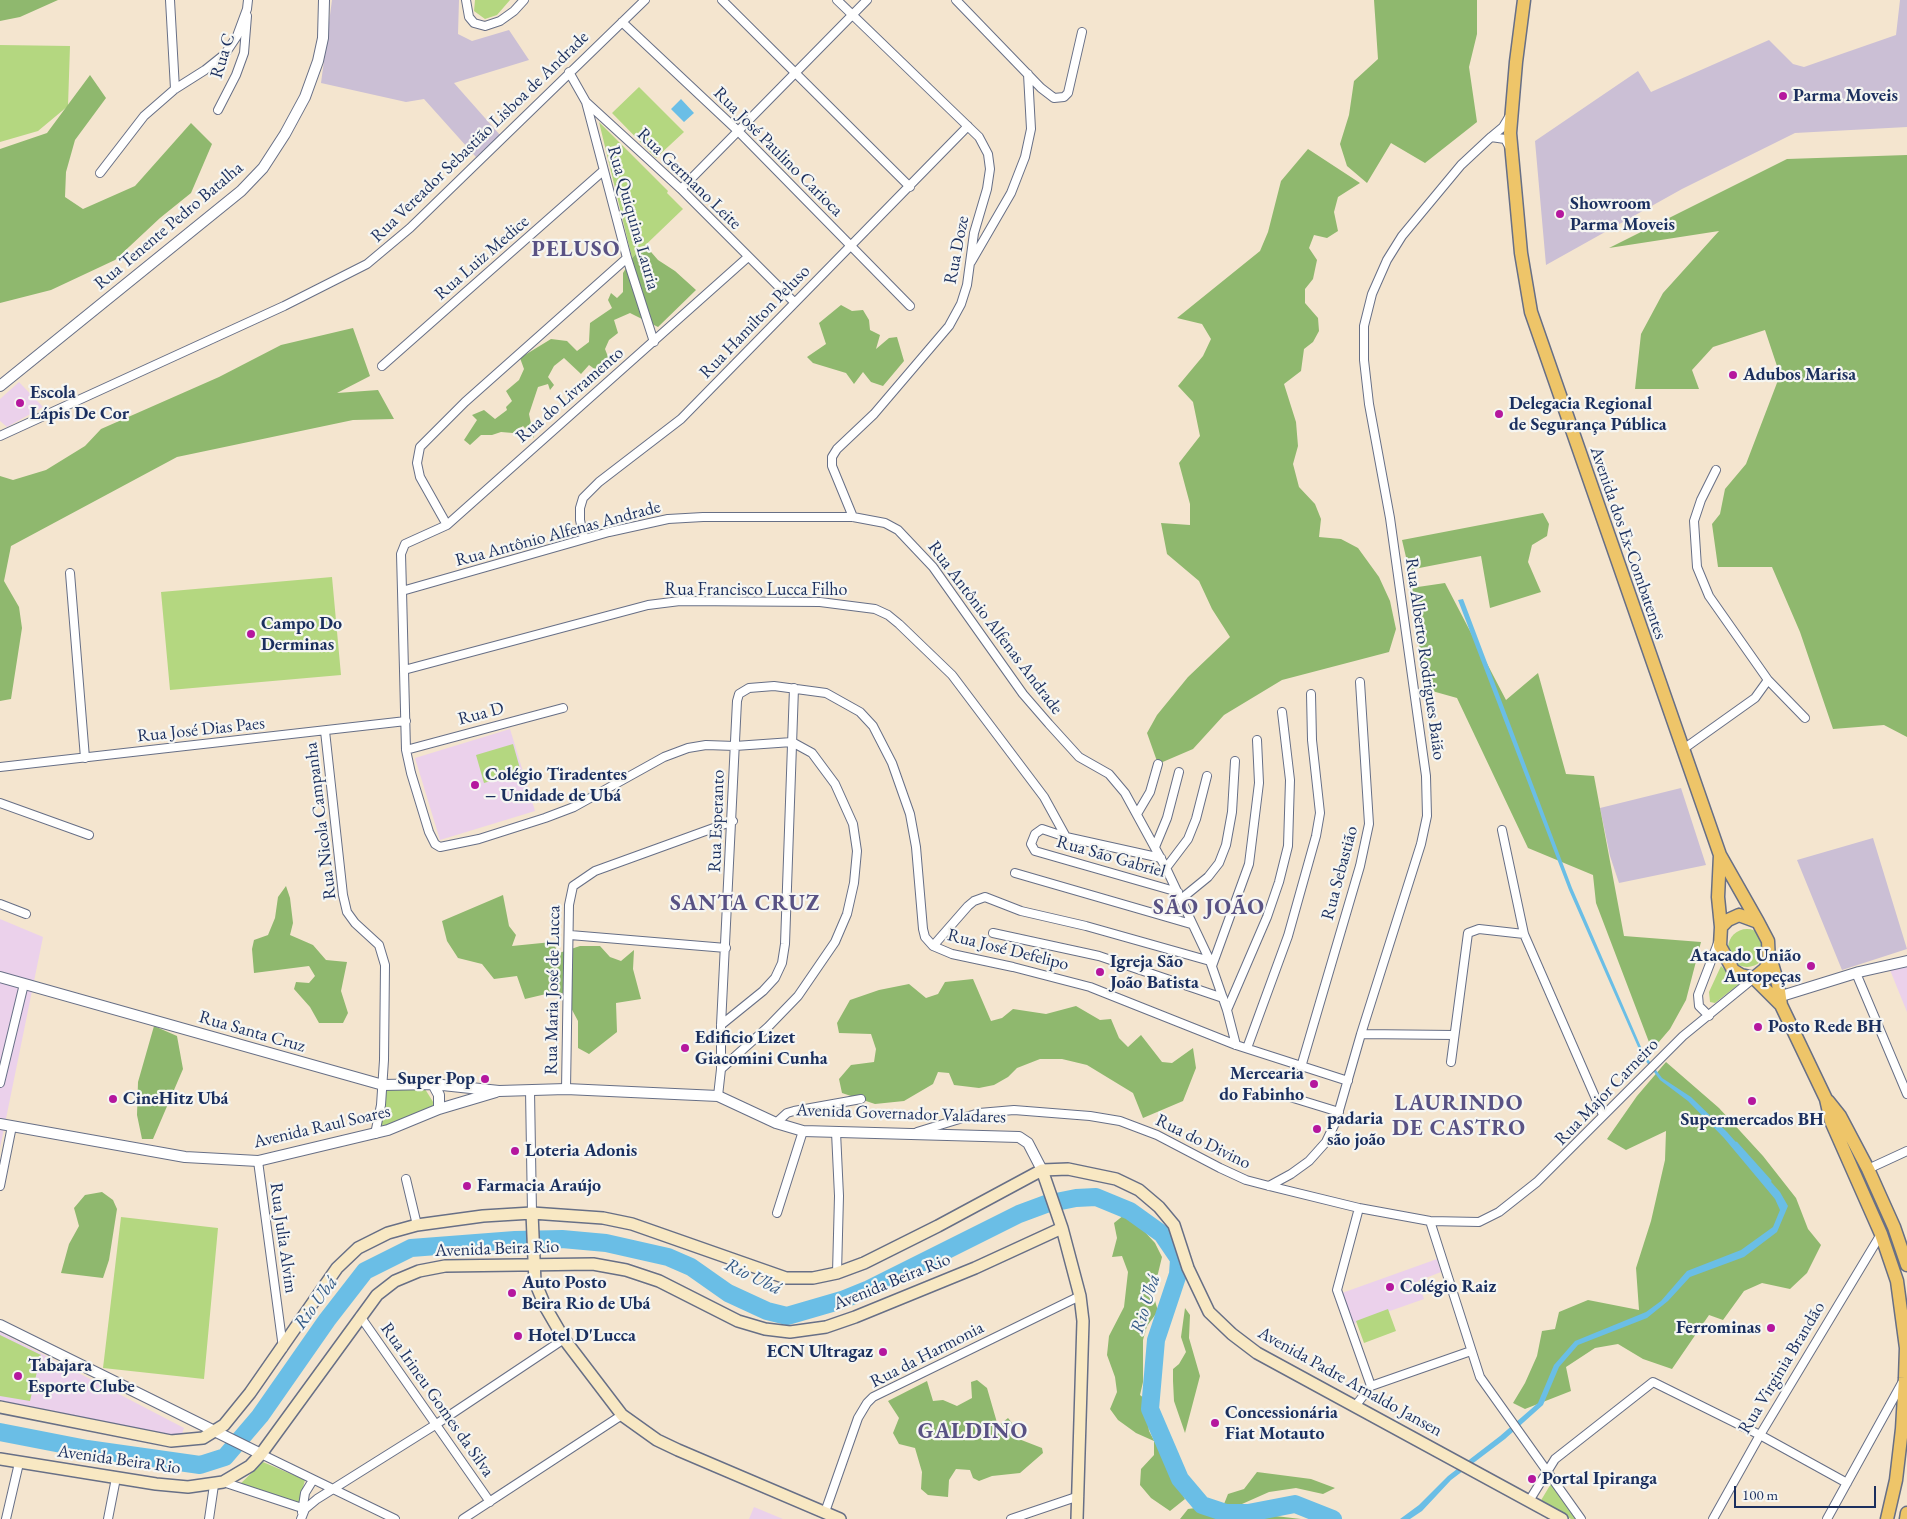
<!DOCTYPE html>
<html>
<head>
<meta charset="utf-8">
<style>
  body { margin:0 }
  #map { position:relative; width:1907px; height:1519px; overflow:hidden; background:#f4e5cf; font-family:"EB Garamond",serif }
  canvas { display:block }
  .scale { position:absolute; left:1734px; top:1486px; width:142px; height:22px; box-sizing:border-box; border:2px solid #1b2f5e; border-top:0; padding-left:6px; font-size:15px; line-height:18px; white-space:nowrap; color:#1b2f5e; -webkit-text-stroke:4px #f6f6f2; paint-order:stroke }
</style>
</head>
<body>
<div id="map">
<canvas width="1907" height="1519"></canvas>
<div class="scale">100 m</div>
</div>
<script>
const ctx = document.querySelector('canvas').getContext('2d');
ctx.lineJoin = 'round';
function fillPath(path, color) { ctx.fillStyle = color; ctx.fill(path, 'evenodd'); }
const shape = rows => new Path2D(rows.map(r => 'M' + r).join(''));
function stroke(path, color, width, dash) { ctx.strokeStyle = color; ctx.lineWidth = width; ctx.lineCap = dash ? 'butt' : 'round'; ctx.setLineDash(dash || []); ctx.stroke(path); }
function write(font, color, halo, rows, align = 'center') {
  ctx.font = font + ' "EB Garamond",serif'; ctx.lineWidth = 4.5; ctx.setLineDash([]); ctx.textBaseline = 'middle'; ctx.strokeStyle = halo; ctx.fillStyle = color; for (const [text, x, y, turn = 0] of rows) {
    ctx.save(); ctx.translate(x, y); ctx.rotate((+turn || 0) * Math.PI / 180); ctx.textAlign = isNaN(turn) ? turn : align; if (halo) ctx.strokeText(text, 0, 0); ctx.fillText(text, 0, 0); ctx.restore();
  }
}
fillPath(shape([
  [19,382,43,407,7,427,0,421,0,399],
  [510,729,535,811,440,840,415,758],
  [0,919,43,937,0,1148],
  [1907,966,1907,1012,1890,970],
  [1437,1259,1441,1272,1418,1281,1424,1299,1353,1324,1342,1293],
  [0,1332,184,1428,181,1437,0,1403],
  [754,1507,783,1519,749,1519]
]), '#ebd1eb');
fillPath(shape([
  [332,0,459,0,458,34,472,41,509,30,529,60,454,83,500,135,476,157,424,99,406,102,321,83],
  [1900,0,1907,0,1907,127,1795,133,1682,189,1546,265,1535,141,1638,71,1651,92,1769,40,1793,64,1804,67,1896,35],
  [1681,788,1706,865,1619,883,1610,856,1600,808],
  [1873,838,1907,949,1842,970,1797,860]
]), '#cbbfd5');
fillPath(shape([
  [475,0,510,0,497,15,485,19,474,11],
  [0,45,70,46,68,106,38,131,0,142],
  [639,87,684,132,656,158,612,113],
  [599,122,668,191,667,193,683,209,632,258],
  [332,577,341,675,170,690,161,592],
  [513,744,521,772,484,783,476,755],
  '1728 948a19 19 0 1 1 38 0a19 19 0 1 1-38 0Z',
  [1721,966,1739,984,1715,1003,1710,1002,1709,992],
  [399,1088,425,1089,435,1105,381,1130,384,1089],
  [121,1217,218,1228,204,1379,103,1368],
  [1388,1309,1396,1331,1364,1343,1356,1321],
  [0,1335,41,1355,30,1401,0,1396],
  [263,1462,305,1480,299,1503,239,1485],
  [1552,1482,1577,1519,1571,1519,1540,1502]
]), '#b4d780');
fillPath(shape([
  [0,0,58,0,20,17,0,21],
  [1374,0,1477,0,1477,34,1469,67,1477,122,1425,163,1391,143,1367,183,1347,166,1340,144,1349,115,1354,81,1378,59],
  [90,75,106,98,75,140,66,172,65,197,83,209,135,186,191,123,212,144,191,193,160,218,115,260,51,290,0,303,0,149,47,133],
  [1308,149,1360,183,1338,197,1334,212,1338,231,1327,238,1314,235,1309,248,1317,260,1313,279,1305,289,1305,303,1318,318,1319,331,1313,342,1304,349,1301,371,1284,384,1296,422,1298,446,1293,464,1299,487,1315,504,1321,519,1319,537,1341,539,1358,548,1379,577,1390,601,1396,629,1389,652,1282,680,1224,715,1193,749,1158,764,1147,733,1157,715,1188,677,1230,637,1212,609,1199,581,1167,554,1161,523,1190,525,1190,504,1179,463,1200,436,1193,402,1178,386,1203,356,1211,339,1202,324,1177,318,1260,251,1268,232,1281,181],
  [1907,155,1907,737,1884,725,1833,729,1800,632,1772,567,1718,567,1712,524,1720,514,1725,489,1746,464,1780,375,1765,330,1713,347,1692,370,1699,389,1635,389,1641,334,1663,293,1719,231,1609,248,1787,159],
  [645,245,658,260,675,271,696,290,658,327,630,313,614,320,618,333,609,340,605,349,610,362,600,373,589,365,581,374,564,358,554,366,548,377,554,385,550,390,548,384,538,387,529,414,534,438,523,426,513,433,501,432,492,435,481,435,470,445,464,440,477,420,472,415,484,410,495,419,507,410,506,407,512,401,506,391,519,380,524,369,520,358,551,339,567,341,577,351,589,342,590,323,612,308,608,300,611,293,617,298,623,292,623,273,632,258],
  [841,305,852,311,863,310,869,320,870,330,880,335,876,349,889,338,897,337,904,361,883,386,871,382,863,372,854,384,846,373,813,363,807,357,826,344,819,323],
  [353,328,370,376,337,393,378,390,394,419,353,420,177,457,11,546,4,581,19,607,22,628,11,699,0,701,0,476,13,480,46,470,85,446,101,429,219,377,281,345],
  [1543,513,1549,524,1547,536,1532,545,1528,562,1541,592,1490,608,1481,556,1409,570,1402,540],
  [1445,583,1506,700,1538,673,1566,774,1594,776,1624,936,1701,942,1686,1000,1670,1029,1652,1050,1596,903,1593,875,1528,848,1457,698,1425,689,1411,588],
  [286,886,290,898,293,923,290,935,313,945,326,960,347,962,341,991,348,1013,343,1023,319,1023,310,1007,294,989,296,982,309,983,315,976,309,966,254,973,252,949,254,940,268,935,275,918,278,897],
  [503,895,509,926,516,935,512,946,552,942,559,953,580,946,600,946,610,957,621,961,634,950,633,969,641,999,616,1003,617,1032,589,1054,578,1048,578,1021,563,993,546,994,525,999,517,976,494,979,482,964,458,958,447,941,442,921],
  [973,979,991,1021,1002,1018,1013,1009,1046,1014,1076,1006,1100,1020,1111,1019,1119,1038,1128,1047,1141,1035,1162,1062,1172,1063,1193,1048,1196,1068,1183,1101,1143,1118,1133,1093,1087,1065,1062,1059,1040,1059,1017,1068,1008,1077,994,1085,979,1088,954,1085,949,1073,938,1072,933,1084,904,1101,875,1104,842,1093,839,1079,851,1065,874,1062,876,1049,871,1034,839,1033,837,1023,850,1000,879,990,909,984,926,998,938,994,945,982],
  [154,1026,177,1036,183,1069,153,1139,142,1139,137,1115,138,1082],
  [1666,1062,1719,1108,1763,1156,1796,1198,1808,1229,1821,1245,1807,1273,1790,1289,1762,1283,1744,1291,1723,1320,1709,1315,1672,1369,1643,1359,1618,1344,1595,1348,1566,1367,1571,1391,1525,1409,1513,1403,1525,1383,1537,1356,1542,1331,1555,1329,1559,1312,1588,1300,1639,1310,1636,1268,1651,1221,1665,1160,1666,1131,1626,1150,1607,1139,1637,1096],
  [102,1192,113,1200,117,1209,109,1260,103,1278,61,1273,69,1244,79,1226,74,1208,85,1195],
  [1124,1215,1144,1231,1155,1243,1162,1257,1153,1294,1158,1311,1147,1326,1143,1340,1143,1382,1140,1395,1145,1399,1149,1431,1185,1499,1170,1511,1151,1498,1140,1485,1141,1469,1154,1455,1154,1441,1136,1433,1118,1420,1110,1409,1117,1392,1115,1377,1107,1355,1109,1336,1124,1307,1128,1272,1122,1256,1112,1257,1117,1238,1114,1223],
  [1185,1308,1190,1315,1189,1338,1200,1376,1185,1433,1174,1401,1173,1381,1173,1369,1179,1364,1186,1352,1181,1337],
  [977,1380,987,1388,998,1426,1008,1418,1013,1424,1011,1436,1042,1448,1043,1453,1020,1473,992,1476,979,1481,973,1478,970,1470,956,1469,949,1480,948,1497,928,1495,921,1489,922,1472,915,1448,899,1444,893,1433,899,1418,888,1401,927,1381,933,1401,943,1400,957,1406,972,1398,971,1382],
  [1257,1472,1311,1479,1335,1488,1323,1494,1296,1488,1269,1492,1242,1504,1262,1518,1275,1516,1301,1519,1180,1519,1188,1509,1224,1504,1228,1494,1244,1489]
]), '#8fb86e');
fillPath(shape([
  [681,99,694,113,684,122,671,109],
  [1463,599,1572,888,1644,1054,1662,1078,1691,1097,1727,1132,1780,1192,1788,1206,1777,1232,1744,1257,1690,1277,1668,1301,1647,1318,1578,1345,1559,1367,1543,1405,1505,1439,1451,1480,1422,1511,1410,1519,1400,1519,1419,1505,1448,1476,1500,1436,1538,1403,1554,1365,1575,1341,1646,1312,1661,1301,1687,1271,1741,1250,1773,1227,1780,1210,1775,1199,1724,1138,1688,1101,1660,1080,1642,1056,1569,890,1458,600]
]), '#6abee6');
stroke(shape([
  [1736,1143,1770,1181]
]), '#6abee6', 3);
stroke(shape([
  [0,1432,87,1449,200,1465,225,1457,260,1416,327,1320,365,1271,411,1248,515,1240,562,1239,606,1243,668,1257,691,1267,728,1293,767,1311,787,1316,842,1300,869,1289,1019,1214,1046,1204,1076,1198,1096,1197,1130,1211,1162,1234,1179,1259,1178,1274,1156,1340,1150,1409,1180,1479,1202,1505,1226,1513,1248,1513,1295,1504,1333,1519]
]), '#6abee6', 18);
const minor = shape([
  [170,0,175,89],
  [466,0,469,17,474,23,485,26,500,21,514,11,524,0],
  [722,0,910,187],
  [837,0,979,137,988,154,990,169,987,189,974,233,967,285,961,304,949,326,874,414,837,449,832,457,832,466,853,517],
  [956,0,1041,88,1054,98,1064,97,1068,93,1082,32],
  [622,22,737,130,910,306],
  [569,72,586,102,681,189,794,302],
  [586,102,627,258,654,342],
  [218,110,236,75,244,53,247,16],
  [1509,146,1505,139,1491,137,1503,127,1509,117],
  [100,173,144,116,175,89,205,70,225,54,237,36,247,9,248,0],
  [681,189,867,0],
  [971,262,1011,193,1025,157,1031,129,1028,74],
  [382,366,603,171],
  [0,436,284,306,367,264,410,228,645,0],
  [447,525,420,477,417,463,420,447,465,402,627,258],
  [584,539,580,520,580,508,583,498,599,482,681,419,968,126],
  [70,573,85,758],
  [402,591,401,554,405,544,447,525,748,257],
  [404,670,648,605,680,601,820,602,875,609,888,615,899,624,952,675,1044,797,1066,837],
  [1768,680,1805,718],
  [325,731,343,895,347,912,355,923,379,945,385,965,384,1060,381,1105,375,1134],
  [406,750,563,708],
  [1682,750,1755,698,1768,680,1709,596,1697,567,1694,521,1701,500,1716,470],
  [0,767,406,721],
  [0,803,89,835],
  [1137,814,1150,792,1158,764],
  [1502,830,1524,934,1603,1115],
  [1155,847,1167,818,1179,772],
  [1161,858,1066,837,1042,829,1035,834,1031,844,1035,851,1178,892],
  [1166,868,1188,839,1196,819,1207,776],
  [1015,873,1191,924],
  [1181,899,1208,877,1219,863,1226,845,1232,812,1235,761],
  [0,904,26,914],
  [993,933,1099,956,1223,998],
  [570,935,726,948],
  [933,946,968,906,974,901,985,897,1021,911,1086,926,1210,961],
  [1212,966,1249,864,1259,783,1257,740],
  [1856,973,1907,1094],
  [1227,1010,1267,917,1279,882,1288,846,1290,780,1282,712],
  [1709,1016,1699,1006,1698,995,1718,943],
  [721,1025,763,991,775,978,782,963,785,944,794,688],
  [1361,1034,1454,1035],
  [1247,1048,1288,936,1316,836,1320,813,1312,740,1311,694],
  [1451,1062,1468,933,1479,929,1524,934],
  [1301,1067,1360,866,1369,824,1360,682],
  [721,1069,721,1025,737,701,739,694,749,688,774,686,826,693,860,712,873,726,892,763,910,814,916,847,923,929,925,937,933,946,952,954,1013,967,1090,987,1236,1045,1348,1081],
  [0,1083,24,984],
  [566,1089,569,905,573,886,595,871,733,821],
  [530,1090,532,1213],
  [718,1096,721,1069,768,1027,798,996,835,942,847,914,854,883,857,851,853,824,835,784,812,753,792,742,735,746,706,745,688,748,664,757,574,807,545,818,479,839,440,847,435,844,429,832,411,773,406,750,402,591,609,532,668,519,703,517,853,517,885,523,898,530,933,567,1023,694,1049,724,1079,757,1109,774,1125,793,1166,868,1210,961,1227,1010,1236,1045],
  [1290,1097,1339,1112],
  [776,1123,787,1113,794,1111,861,1099],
  [836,1132,839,1196,837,1273],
  [917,1132,979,1113,1014,1110,1090,1116,1120,1121,1157,1135,1220,1168,1246,1180,1269,1186,1359,1208,1430,1221,1479,1222,1499,1212,1537,1182,1683,1036,1754,978],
  [258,1161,283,1348],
  [1868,1169,1907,1151],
  [406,1179,417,1225],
  [0,1186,12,1126],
  [1269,1186,1291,1174,1309,1161,1326,1142,1336,1121,1361,1034,1421,844,1427,816,1426,776,1390,518,1369,404,1364,360,1364,326,1372,294,1387,260,1402,236,1461,165,1491,137],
  [1359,1208,1337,1290,1371,1386],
  [777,1213,803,1131],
  [1430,1221,1480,1377,1581,1519],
  [360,1316,490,1502],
  [1371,1386,1471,1351],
  [1356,1405,1371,1386],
  [261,1454,395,1519],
  [223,1482,305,1509],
  [1529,1501,1555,1459,1653,1382,1760,1435,1847,1483],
  [302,1512,305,1493,313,1480],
  [825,1512,858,1418,867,1403,873,1397,1080,1296],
  [6,1519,19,1463],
  [108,1519,116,1478],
  [209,1519,214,1485],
  [301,1519,305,1509,317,1499,435,1425,564,1339],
  [463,1519,622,1415],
  [1011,1519,1079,1496],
  [1713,1519,1760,1435,1881,1234],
  [1827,1519,1902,1383]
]);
const tertiary = shape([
  [0,386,241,191,263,168,285,134,305,97,318,61,323,38,324,0],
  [0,977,383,1085,433,1084,499,1091,566,1089,718,1096,776,1123,803,1131,1019,1137,1028,1143,1042,1170],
  [1775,998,1859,972,1907,961],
  [433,1084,439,1095,439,1109],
  [0,1124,185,1157,258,1161,388,1130,439,1109,496,1092],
  [0,1325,261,1454]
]);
const secondary = shape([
  [1042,1170,1062,1228,1080,1296,1083,1321,1077,1519],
  [532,1213,535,1282,546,1308,564,1339,622,1415,657,1440,678,1450,840,1519],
  [0,1407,171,1441,203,1438,224,1425,250,1393,337,1268,358,1248,388,1233,417,1225,483,1216,532,1213,603,1218,632,1224,786,1278,813,1278,837,1273,864,1263,938,1226,1042,1170,1068,1169,1116,1179,1139,1190,1159,1207,1174,1225,1188,1268,1209,1312,1232,1334,1257,1353,1562,1519],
  [0,1459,156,1484,188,1487,223,1482,250,1466,261,1454,377,1295,395,1281,419,1271,445,1266,593,1264,626,1270,659,1281,738,1321,765,1329,790,1332,826,1327,855,1317,975,1268,1062,1228]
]);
const primary = shape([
  [1524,0,1516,62,1510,133,1521,253,1531,312,1720,855,1758,922],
  [1720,855,1718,897,1721,927],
  [1739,915,1758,922,1768,941,1769,962,1765,969,1754,978,1741,975,1733,970,1720,946,1721,927,1728,920,1739,915],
  [1770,957,1778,984,1781,1005],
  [1754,978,1781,1005,1826,1099,1831,1121,1881,1234,1897,1281,1906,1348,1905,1378,1902,1429,1896,1480,1887,1519],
  [1828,1101,1840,1116,1868,1169,1894,1227,1907,1265],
  [1906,1519,1907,1513]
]);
stroke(minor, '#676f86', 10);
stroke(tertiary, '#676f86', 12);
stroke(secondary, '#676f86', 14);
stroke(primary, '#676f86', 15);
stroke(minor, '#fff', 8);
stroke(tertiary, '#fff', 10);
stroke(secondary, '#f8e8c3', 11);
stroke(primary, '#eec569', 12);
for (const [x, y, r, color] of [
  [1783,96,5,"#b5179e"],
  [1560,214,5,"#b5179e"],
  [1733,375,5,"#b5179e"],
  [20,403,5,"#b5179e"],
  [1499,414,5,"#b5179e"],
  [251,634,5,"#b5179e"],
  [475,785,5,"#b5179e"],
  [1811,966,5,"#b5179e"],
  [1100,972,5,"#b5179e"],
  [1758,1027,5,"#b5179e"],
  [685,1048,5,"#b5179e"],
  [485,1079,5,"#b5179e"],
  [1314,1084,5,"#b5179e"],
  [113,1099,5,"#b5179e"],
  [1752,1101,5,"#b5179e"],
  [1317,1129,5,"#b5179e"],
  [515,1151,5,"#b5179e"],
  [467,1186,5,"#b5179e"],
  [1390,1287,5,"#b5179e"],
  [512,1293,5,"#b5179e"],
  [1771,1328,5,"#b5179e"],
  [518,1336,5,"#b5179e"],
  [883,1352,5,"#b5179e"],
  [18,1376,5,"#b5179e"],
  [1215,1423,5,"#b5179e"],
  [1532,1479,5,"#b5179e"]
]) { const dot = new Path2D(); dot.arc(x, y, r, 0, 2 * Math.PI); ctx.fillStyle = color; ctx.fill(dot); stroke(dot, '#f6f6f2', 2); }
write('18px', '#1b2f5e', '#f6f6f2', [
  ["Rua C",223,56,-73],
  ["Rua Vereador Sebastião Lisboa de Andrade",480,137,-44],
  ["Rua José Paulino Carioca",778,152,45],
  ["Rua Germano Leite",689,179,44],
  ["Rua Quiquina Lauria",633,218,74],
  ["Rua Tenente Pedro Batalha",169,226,-40],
  ["Rua Doze",957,250,-79],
  ["Rua Luiz Medice",482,258,-41],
  ["Rua Hamilton Peluso",755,322,-46],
  ["Rua do Livramento",570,395,-41],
  ["Rua Antônio Alfenas Andrade",558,534,-15],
  ["Avenida dos Ex-Combatentes",1628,543,71],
  ["Rua Francisco Lucca Filho",756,590],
  ["Rua Antônio Alfenas Andrade",995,628,53],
  ["Rua Alberto Rodrigues Baião",1425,659,82],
  ["Rua D",481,714,-15],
  ["Rua José Dias Paes",201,730,-6],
  ["Rua Nicola Campanha",321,821,-97],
  ["Rua Esperanto",717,821,-88],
  ["Rua São Gabriel",1111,857,16],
  ["Rua Sebastião",1340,873,-75],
  ["Rua José Defelipo",1008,950,14],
  ["Rua Maria José de Lucca",553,990,-89],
  ["Rua Santa Cruz",252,1032,16],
  ["Rua Major Carneiro",1607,1092,-46],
  ["Avenida Governador Valadares",901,1114,2],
  ["Avenida Raul Soares",322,1127,-13],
  ["Rua do Divino",1203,1142,26],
  ["Rua Julia Alvim",283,1238,82],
  ["Avenida Beira Rio",497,1249,-2],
  ["Avenida Beira Rio",892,1282,-22],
  ["Rua da Harmonia",927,1355,-27],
  ["Rua Virginia Brandão",1782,1368,-59],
  ["Avenida Padre Arnaldo Jansen",1350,1382,29],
  ["Rua Irineu Gomes da Silva",437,1400,55],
  ["Avenida Beira Rio",119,1460,8]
]);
write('bold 18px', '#1b2f5e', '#f6f6f2', [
  ["Parma Moveis",1793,96],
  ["Showroom",1570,204],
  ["Parma Moveis",1570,225],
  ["Adubos Marisa",1743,375],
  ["Escola",30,393],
  ["Lápis De Cor",30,414],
  ["Delegacia Regional",1509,404],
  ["de Segurança Pública",1509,425],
  ["Campo Do",261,624],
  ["Derminas",261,645],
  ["Colégio Tiradentes",485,775],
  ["– Unidade de Ubá",485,796],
  ["Atacado União",1801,956,"right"],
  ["Autopeças",1801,977,"right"],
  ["Igreja São",1110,962],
  ["João Batista",1110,983],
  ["Posto Rede BH",1768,1027],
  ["Edificio Lizet",695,1038],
  ["Giacomini Cunha",695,1059],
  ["Mercearia",1304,1074,"right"],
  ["do Fabinho",1304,1095,"right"],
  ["Super Pop",475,1079,"right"],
  ["CineHitz Ubá",123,1099],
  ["padaria",1327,1119],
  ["são joão",1327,1140],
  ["Supermercados BH",1752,1120,"center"],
  ["Loteria Adonis",525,1151],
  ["Farmacia Araújo",477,1186],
  ["Auto Posto",522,1283],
  ["Beira Rio de Ubá",522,1304],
  ["Colégio Raiz",1400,1287],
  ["Ferrominas",1761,1328,"right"],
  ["Hotel D'Lucca",528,1336],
  ["ECN Ultragaz",873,1352,"right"],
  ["Tabajara",28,1366],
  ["Esporte Clube",28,1387],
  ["Concessionária",1225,1413],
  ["Fiat Motauto",1225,1434],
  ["Portal Ipiranga",1542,1479]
], 'left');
write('italic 19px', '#335a87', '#f6f6f2', [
  ["Rio Ubá",753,1277,26],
  ["Rio Ubá",316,1303,-54],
  ["Rio Ubá",1146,1304,-73]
]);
ctx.letterSpacing = '1px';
write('bold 22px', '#595284', '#f6f6f2', [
  ["PELUSO",576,250],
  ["SANTA CRUZ",745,904],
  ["SÃO JOÃO",1209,908],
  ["LAURINDO",1459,1104],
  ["DE CASTRO",1459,1129],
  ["GALDINO",973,1432]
]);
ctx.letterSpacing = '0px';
</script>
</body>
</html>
